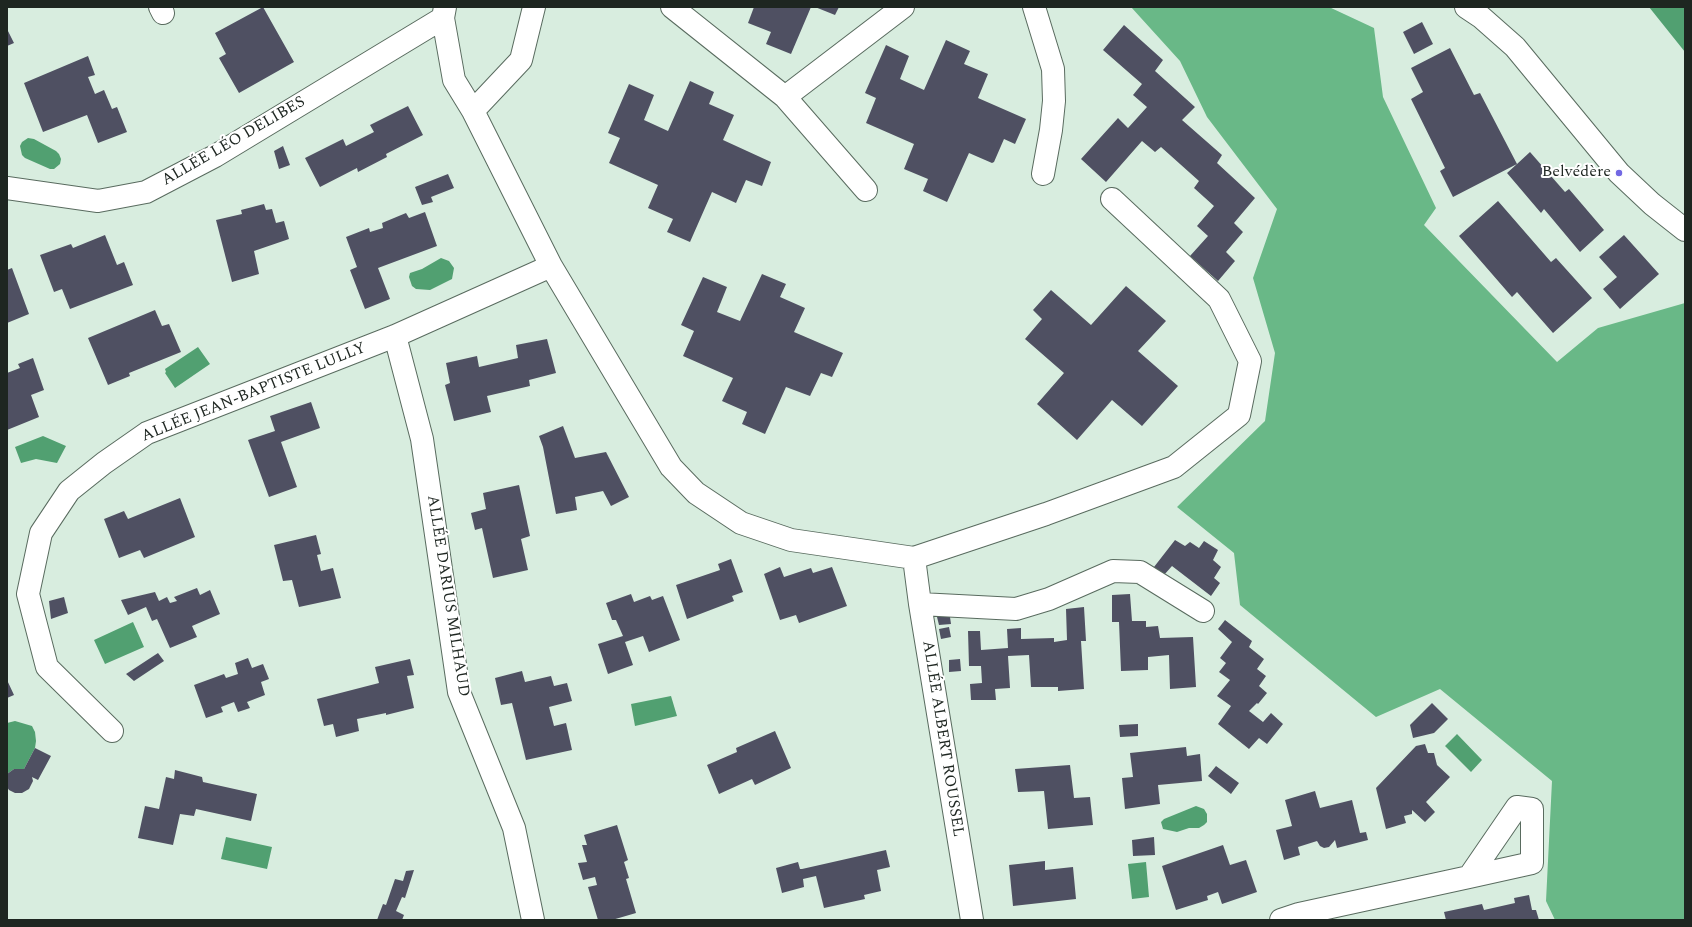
<!DOCTYPE html>
<html>
<head>
<meta charset="utf-8">
<style>
  body { margin:0 }
  #map { position:relative; width:1692px; height:927px; overflow:hidden; background:#d8eddf; font-family:Spectral,serif }
  canvas { display:block }
  .frame { position:absolute; inset:0; border:8px solid #1e2621; pointer-events:none }
</style>
</head>
<body>
<div id="map">
<canvas width="1692" height="927"></canvas>
<div class="frame"></div>
</div>
<script>
const ctx = document.querySelector('canvas').getContext('2d');
ctx.lineJoin = 'round';
function fillPath(path, color) { ctx.fillStyle = color; ctx.fill(path, 'evenodd'); }
const shape = rows => new Path2D(rows.map(r => 'M' + r).join(''));
function stroke(path, color, width, dash) { ctx.strokeStyle = color; ctx.lineWidth = width; ctx.lineCap = dash ? 'butt' : 'round'; ctx.setLineDash(dash || []); ctx.stroke(path); }
function write(font, color, halo, rows, align = 'center') {
  ctx.font = font + ' Spectral,serif'; ctx.lineWidth = 4; ctx.setLineDash([]); ctx.textBaseline = 'middle'; ctx.strokeStyle = halo; ctx.fillStyle = color; for (const [text, x, y, turn = 0] of rows) {
    ctx.save(); ctx.translate(x, y); ctx.rotate((+turn || 0) * Math.PI / 180); ctx.textAlign = isNaN(turn) ? turn : align; if (halo) ctx.strokeText(text, 0, 0); ctx.fillText(text, 0, 0); ctx.restore();
  }
}
fillPath(shape([
  [1131,7,1329,7,1374,28,1383,97,1436,208,1424,225,1557,362,1598,328,1685,303,1685,920,1555,920,1546,901,1552,781,1440,689,1376,717,1240,605,1234,553,1177,507,1265,421,1275,353,1253,278,1277,209,1207,117,1180,61]
]), '#69b887');
fillPath(shape([
  [1649,7,1685,7,1685,52],
  [28,138,34,139,56,151,59,154,61,159,60,164,54,169,50,169,25,158,22,155,20,146,22,142],
  [441,258,449,261,454,268,452,279,430,290,416,289,412,286,409,277,410,273,422,269],
  [198,347,210,364,175,388,165,373,166,372,165,369],
  [43,436,66,446,57,463,36,459,21,463,15,447],
  [133,622,144,647,105,664,94,640],
  [671,696,677,716,635,726,631,704],
  [15,721,32,726,35,732,36,741,35,748,24,769,14,769,7,774,7,723],
  [1457,734,1482,760,1471,772,1445,746],
  [1196,806,1204,809,1207,814,1207,822,1204,825,1199,828,1189,828,1177,832,1163,829,1161,822,1164,819],
  [226,837,272,847,267,869,221,859],
  [1146,862,1149,897,1132,899,1128,864]
]), '#51a071');
fillPath(shape([
  [263,7,294,62,239,93,219,58,226,54,215,33],
  [754,7,811,7,791,54,766,44,771,32,748,23],
  [815,7,839,7,835,15],
  [1422,22,1433,44,1414,54,1403,32],
  [1124,25,1163,60,1155,71,1195,107,1182,120,1222,155,1217,163,1255,198,1234,223,1243,232,1226,252,1235,261,1218,281,1190,256,1208,236,1197,226,1214,206,1194,188,1199,181,1161,147,1155,152,1142,141,1106,182,1081,159,1118,118,1128,128,1147,107,1133,95,1142,84,1103,50],
  [7,29,14,43,7,46],
  [946,40,970,51,964,64,988,74,978,98,1026,119,1015,144,1004,139,994,162,992,163,969,153,947,202,923,191,928,179,904,169,914,144,866,123,876,98,865,93,886,45,909,56,900,79,924,90],
  [1450,48,1474,95,1480,93,1517,164,1530,152,1565,192,1569,189,1604,230,1580,252,1544,209,1541,213,1507,173,1517,164,1453,197,1440,171,1445,168,1411,99,1423,92,1411,68],
  [88,56,95,75,88,77,95,94,104,90,112,109,117,107,127,132,98,143,87,115,43,132,24,83],
  [690,81,714,92,709,104,734,115,723,140,771,162,762,186,746,180,736,203,712,192,690,242,667,232,673,219,648,208,658,185,609,163,620,138,608,133,629,84,654,95,644,120,668,131],
  [408,106,423,135,386,154,387,157,358,172,357,168,320,187,305,158,343,139,346,146,374,132,370,125],
  [283,146,290,165,279,169,274,151],
  [448,174,454,188,431,197,433,202,422,205,415,187],
  [1498,201,1551,262,1556,258,1592,298,1553,333,1517,292,1512,297,1459,236],
  [264,204,266,210,272,209,276,223,284,221,289,239,254,251,259,274,232,282,216,220,242,214,241,210],
  [425,212,437,246,378,268,390,299,365,309,350,270,357,267,346,237,369,228,370,232,383,228,382,223,406,213,409,218],
  [105,235,117,265,124,262,133,285,70,309,62,289,54,292,40,255,71,244,73,248],
  [1624,235,1659,274,1620,309,1603,289,1617,277,1599,257],
  [12,268,29,314,7,323,7,270],
  [762,274,786,284,780,297,805,308,794,332,843,353,832,377,821,373,810,396,786,387,765,434,742,424,747,412,722,401,733,378,683,356,694,331,681,325,703,277,727,287,717,312,740,321],
  [1126,286,1166,321,1138,351,1178,386,1142,426,1112,400,1077,440,1037,404,1064,373,1025,339,1042,319,1033,310,1051,290,1091,325],
  [155,310,162,326,169,324,181,352,129,373,130,376,108,385,88,338],
  [547,339,556,373,529,380,530,386,487,396,491,412,454,421,445,385,450,383,446,363,477,356,479,367,518,358,516,345],
  [33,358,44,390,31,395,39,417,7,430,7,373,20,368,18,364],
  [311,402,320,428,281,442,297,487,269,497,248,440,275,431,270,416],
  [563,426,575,458,606,452,629,497,611,506,603,491,575,497,577,510,556,514,543,447,539,436],
  [519,485,530,536,521,539,528,570,493,578,482,528,475,530,471,513,486,509,483,493],
  [180,498,195,537,144,558,140,550,119,558,104,519,124,511,128,519],
  [316,535,321,554,317,555,321,571,333,568,341,598,299,607,292,580,283,581,274,545],
  [1175,540,1185,546,1190,542,1199,548,1204,541,1218,550,1213,560,1221,567,1214,578,1220,583,1211,596,1172,566,1164,575,1154,567],
  [731,559,743,592,732,596,734,601,687,619,676,585,720,570,718,564],
  [780,567,784,577,811,568,813,573,832,567,847,606,799,623,796,615,780,620,764,574],
  [197,588,200,595,210,590,220,614,192,626,197,637,170,648,157,619,152,621,146,607,128,615,121,600,155,592,159,601,167,597,170,603,177,601,174,597],
  [631,594,634,602,650,596,652,600,663,596,680,640,649,652,643,636,625,642,633,665,608,674,598,644,623,636,616,620,612,620,606,603],
  [1130,594,1132,621,1146,621,1146,627,1158,626,1160,638,1193,637,1196,687,1170,689,1169,655,1148,657,1148,670,1121,671,1119,622,1112,622,1112,595],
  [64,597,68,613,51,619,49,601],
  [1084,607,1086,641,1081,641,1084,689,1058,691,1058,687,1031,687,1029,655,1008,656,1010,688,995,689,996,700,971,700,970,684,982,683,981,666,969,666,968,631,980,631,981,650,1008,648,1007,629,1021,628,1021,639,1054,638,1054,642,1067,640,1066,609],
  [937,617,950,617,951,624,939,625],
  [1225,620,1252,641,1249,647,1264,659,1257,669,1266,676,1259,686,1267,693,1258,704,1257,703,1249,711,1263,722,1271,713,1283,724,1267,744,1259,738,1249,749,1218,724,1231,706,1217,696,1230,680,1219,672,1226,663,1220,658,1232,642,1218,629],
  [949,627,951,637,941,639,939,629],
  [158,653,164,661,134,681,126,674],
  [248,658,252,668,263,664,269,679,261,682,265,695,247,702,250,708,238,712,234,702,221,707,223,712,206,718,194,685,224,674,226,678,238,674,235,663],
  [410,659,414,675,407,676,414,708,386,715,386,713,357,719,359,731,336,737,333,724,324,726,317,699,379,683,375,667],
  [960,659,961,671,949,672,949,660],
  [522,671,525,682,551,676,554,686,567,683,572,701,549,707,554,726,566,723,572,750,526,760,512,703,501,705,495,678],
  [7,680,14,695,7,698],
  [1432,703,1448,719,1434,733,1413,738,1410,725],
  [1138,724,1138,736,1120,737,1119,725],
  [775,731,791,768,755,785,752,779,719,794,707,765,737,752,736,748],
  [1425,744,1428,753,1434,753,1437,765,1450,777,1426,802,1435,812,1425,822,1412,810,1412,814,1404,816,1406,823,1386,829,1376,788,1416,746],
  [1186,747,1187,756,1200,754,1202,781,1158,785,1160,804,1125,809,1122,778,1133,777,1130,753],
  [35,748,51,756,38,780,32,777,33,781,29,789,22,793,15,793,9,790,7,787,7,774,14,769,24,769],
  [1070,765,1074,798,1090,797,1093,825,1048,829,1044,791,1018,792,1015,769],
  [1216,766,1239,783,1231,794,1208,776],
  [175,770,202,777,203,782,257,794,251,821,196,809,194,816,180,814,173,845,138,838,145,806,159,809,166,777,174,779],
  [1315,791,1320,808,1352,800,1360,833,1366,832,1368,840,1337,848,1335,840,1329,847,1324,848,1320,846,1317,841,1298,847,1300,855,1284,860,1276,830,1292,826,1285,800],
  [617,825,628,860,624,862,629,878,626,879,636,913,612,920,598,920,588,887,597,885,595,877,583,880,578,863,587,862,582,845,587,845,584,835],
  [1154,837,1155,855,1133,856,1132,840],
  [1223,845,1230,865,1246,860,1257,892,1222,904,1218,892,1207,896,1208,900,1176,910,1162,866],
  [886,850,890,867,877,870,881,891,864,895,865,899,824,908,816,876,803,879,804,887,782,893,776,868,798,862,800,869,802,869],
  [1045,861,1045,870,1073,867,1076,899,1013,906,1009,865],
  [414,870,405,898,402,897,396,911,404,915,402,920,377,920,383,904,386,905,395,879,403,881,406,871],
  [1529,895,1532,910,1536,910,1539,920,1446,920,1444,912,1482,904,1484,910,1515,903,1514,898]
]), '#4f5062');
const minor = shape([
  [160,7,163,13],
  [445,7,443,18,454,80,473,111,551,266,671,467,696,493,741,523,791,540,914,558,1046,514,1174,467,1239,415,1250,361,1219,299,1112,199],
  [672,7,785,97,866,190],
  [1034,7,1053,69,1054,101,1051,130,1043,174],
  [1466,7,1481,17,1515,47,1619,173,1652,204,1685,230],
  [785,97,903,7],
  [473,111,521,60,534,7],
  [7,188,98,201,146,192,215,156,443,18],
  [395,336,422,439,459,692,514,828,533,920],
  [914,558,920,604,972,920],
  [920,604,1016,609,1049,599,1113,571,1140,572,1203,611],
  [112,731,47,667,28,594,41,533,69,491,104,463,147,433,395,336,551,266],
  [1281,920,1299,914,1469,877,1532,863,1532,809,1517,807,1469,877]
]);
stroke(minor, '#596b5f', 24);
stroke(minor, '#fff', 22);
for (const [x, y, r, color] of [
  [1619,173,4,"#7268e3"]
]) { const dot = new Path2D(); dot.arc(x, y, r, 0, 2 * Math.PI); ctx.fillStyle = color; ctx.fill(dot); stroke(dot, '#fff', 1.5); }
write('16px', '#1e2621', '#fff', [
  ["ALLÉE LÉO DELIBES",234,142,-30],
  ["ALLÉE JEAN-BAPTISTE LULLY",254,393,-22],
  ["ALLÉE DARIUS MILHAUD",447,596,81],
  ["ALLÉE ALBERT ROUSSEL",942,739,81]
]);
write('16px', '#1e2621', '#fff', [
  ["Belvédère",1611,173]
], 'right');
</script>
</body>
</html>
